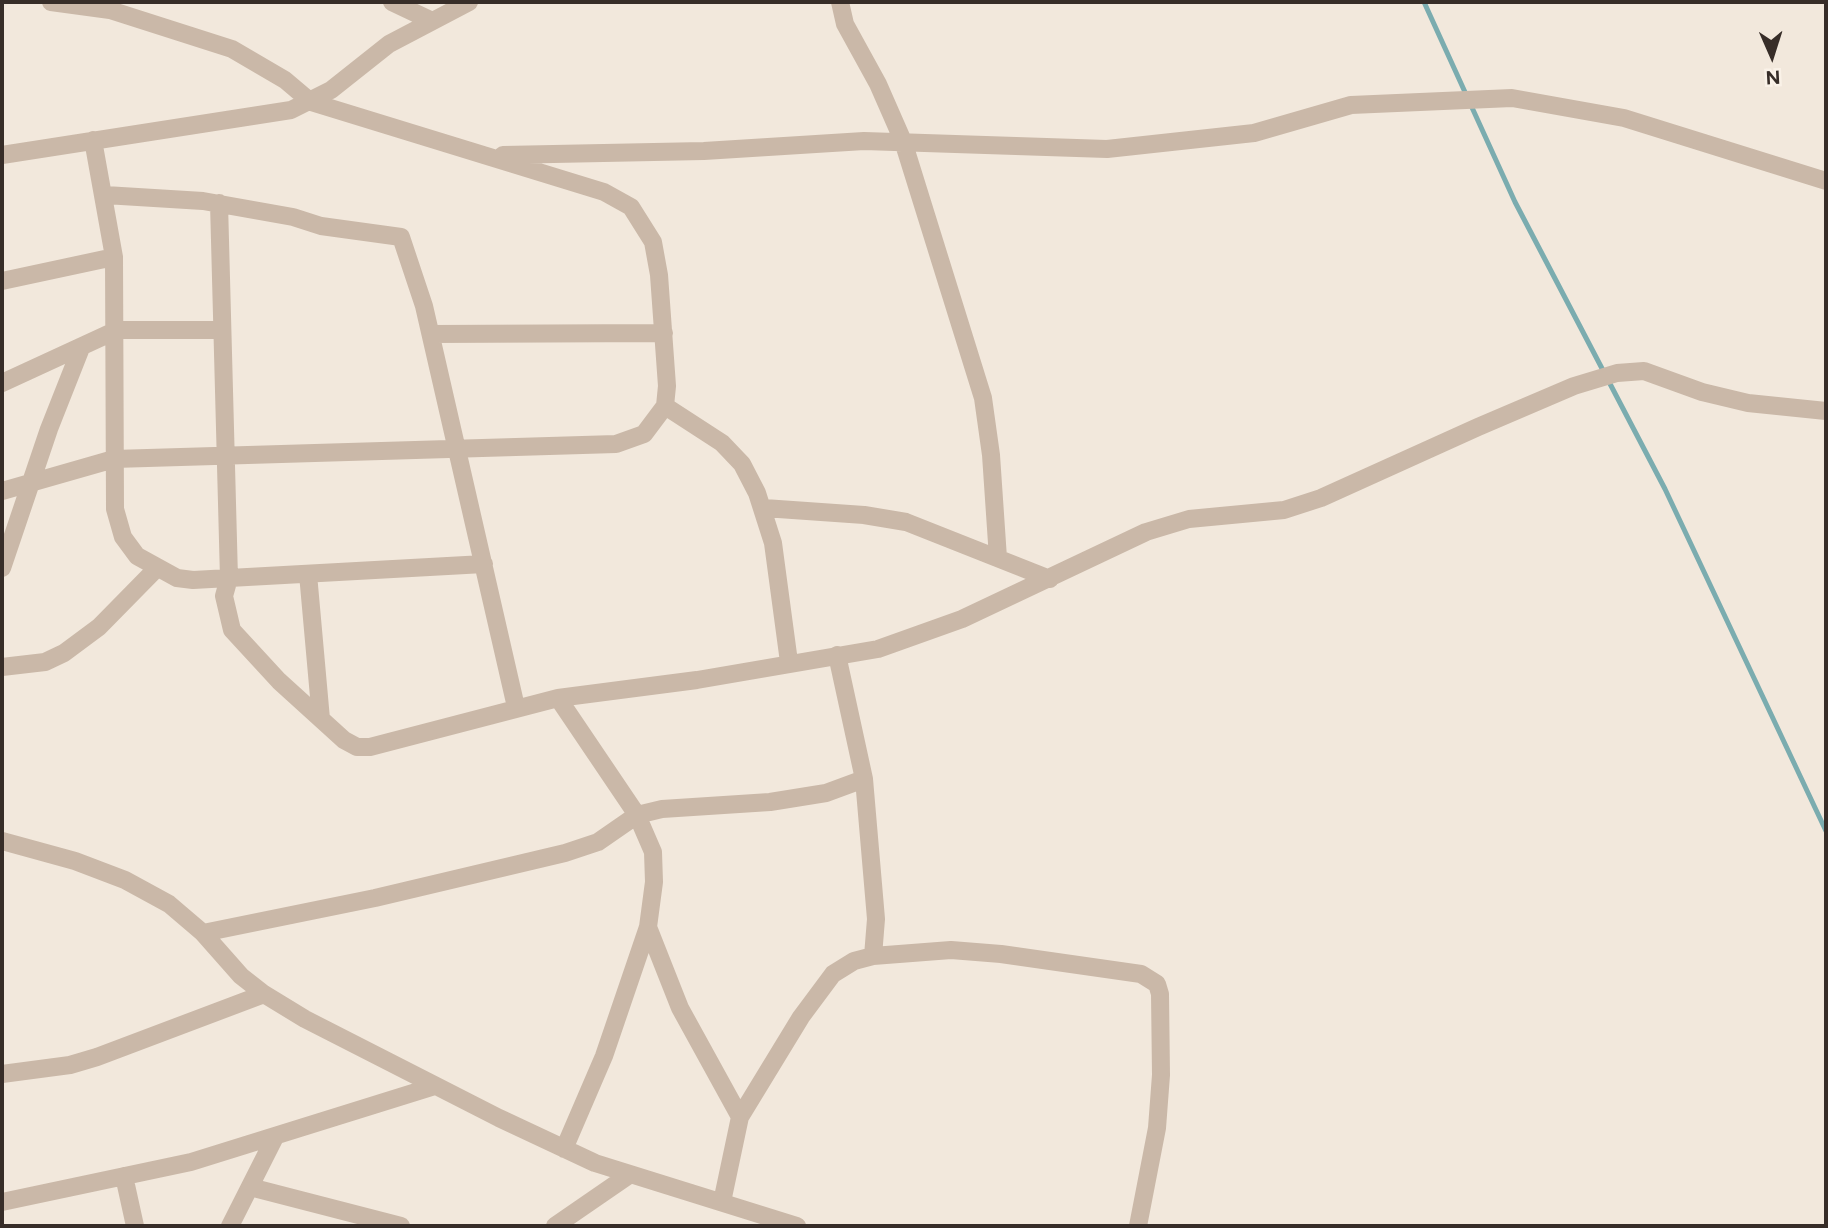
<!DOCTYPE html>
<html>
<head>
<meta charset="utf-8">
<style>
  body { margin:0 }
  #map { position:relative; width:1828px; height:1228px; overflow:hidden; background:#f2e8dc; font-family:Figtree,sans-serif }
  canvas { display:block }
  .frame { position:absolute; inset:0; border:4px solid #372d28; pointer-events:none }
  .north { position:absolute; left:1737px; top:21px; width:70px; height:70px; -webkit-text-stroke:5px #faf2e8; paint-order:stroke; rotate:177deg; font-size:19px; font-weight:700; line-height:28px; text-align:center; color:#372d28 }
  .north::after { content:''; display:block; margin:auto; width:24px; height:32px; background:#372d28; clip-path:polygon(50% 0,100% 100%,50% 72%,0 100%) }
</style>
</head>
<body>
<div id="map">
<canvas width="1828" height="1228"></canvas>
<div class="frame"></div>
<div class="north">N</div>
</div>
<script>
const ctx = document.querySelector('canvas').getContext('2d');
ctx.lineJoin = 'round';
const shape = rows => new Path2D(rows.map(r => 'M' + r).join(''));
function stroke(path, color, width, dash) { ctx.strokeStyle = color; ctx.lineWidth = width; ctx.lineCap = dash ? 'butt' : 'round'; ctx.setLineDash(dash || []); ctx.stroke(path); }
stroke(shape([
  [1424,2,1515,202,1665,489,1826,831]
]), '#7bacaf', 5);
stroke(shape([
  [392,2,430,20],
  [840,2,845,24,878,84,903,141,983,398,991,455,998,558],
  [93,140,114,257,115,509,123,537,137,556,177,578,193,580,484,564],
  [2,155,291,110,331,90,389,44,469,2],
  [503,155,704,151,864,141,1107,149,1254,133,1351,105,1512,98,1624,118,1826,181],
  [105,195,203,201,293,217,321,226,401,237,424,306,516,707],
  [219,203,229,578,224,596,232,630,279,681,344,740,357,747,370,747,558,698,637,815,653,852,654,882,648,927,604,1056,564,1149],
  [2,281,114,257],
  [431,334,664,333],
  [2,383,117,330,221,330],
  [665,406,722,443,742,464,757,493,773,543,789,662],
  [2,491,114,459,616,444,644,434,665,406,667,386,659,275,653,242,631,207,604,192,311,102,285,80,232,49,110,10,51,2],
  [764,508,864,515,906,522,1050,579],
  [2,568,49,429,81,348],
  [308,574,321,719],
  [837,655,864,779,876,919,873,956],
  [2,667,45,662,64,653,99,627,156,569],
  [558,698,697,680,878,649,962,619,1146,532,1189,519,1284,510,1321,498,1478,427,1574,386,1617,373,1644,371,1702,392,1748,403,1826,411],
  [2,841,75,861,125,880,169,904,203,933,241,976,264,994,305,1019,499,1118,595,1163,797,1226],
  [648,927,680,1008,740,1117],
  [203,933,375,898,565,853,598,842,637,815,662,809,770,802,826,793,864,779],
  [2,1074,70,1065,97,1057,264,994],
  [124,1176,135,1226],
  [250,1187,401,1226],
  [2,1202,191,1162,435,1086],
  [722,1202,740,1117,801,1017,833,974,854,961,873,956,951,950,1001,954,1141,974,1157,984,1160,994,1161,1075,1157,1128,1138,1226],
  [230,1226,275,1137],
  [555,1226,629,1175]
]), '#cab8a8', 18);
</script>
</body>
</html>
